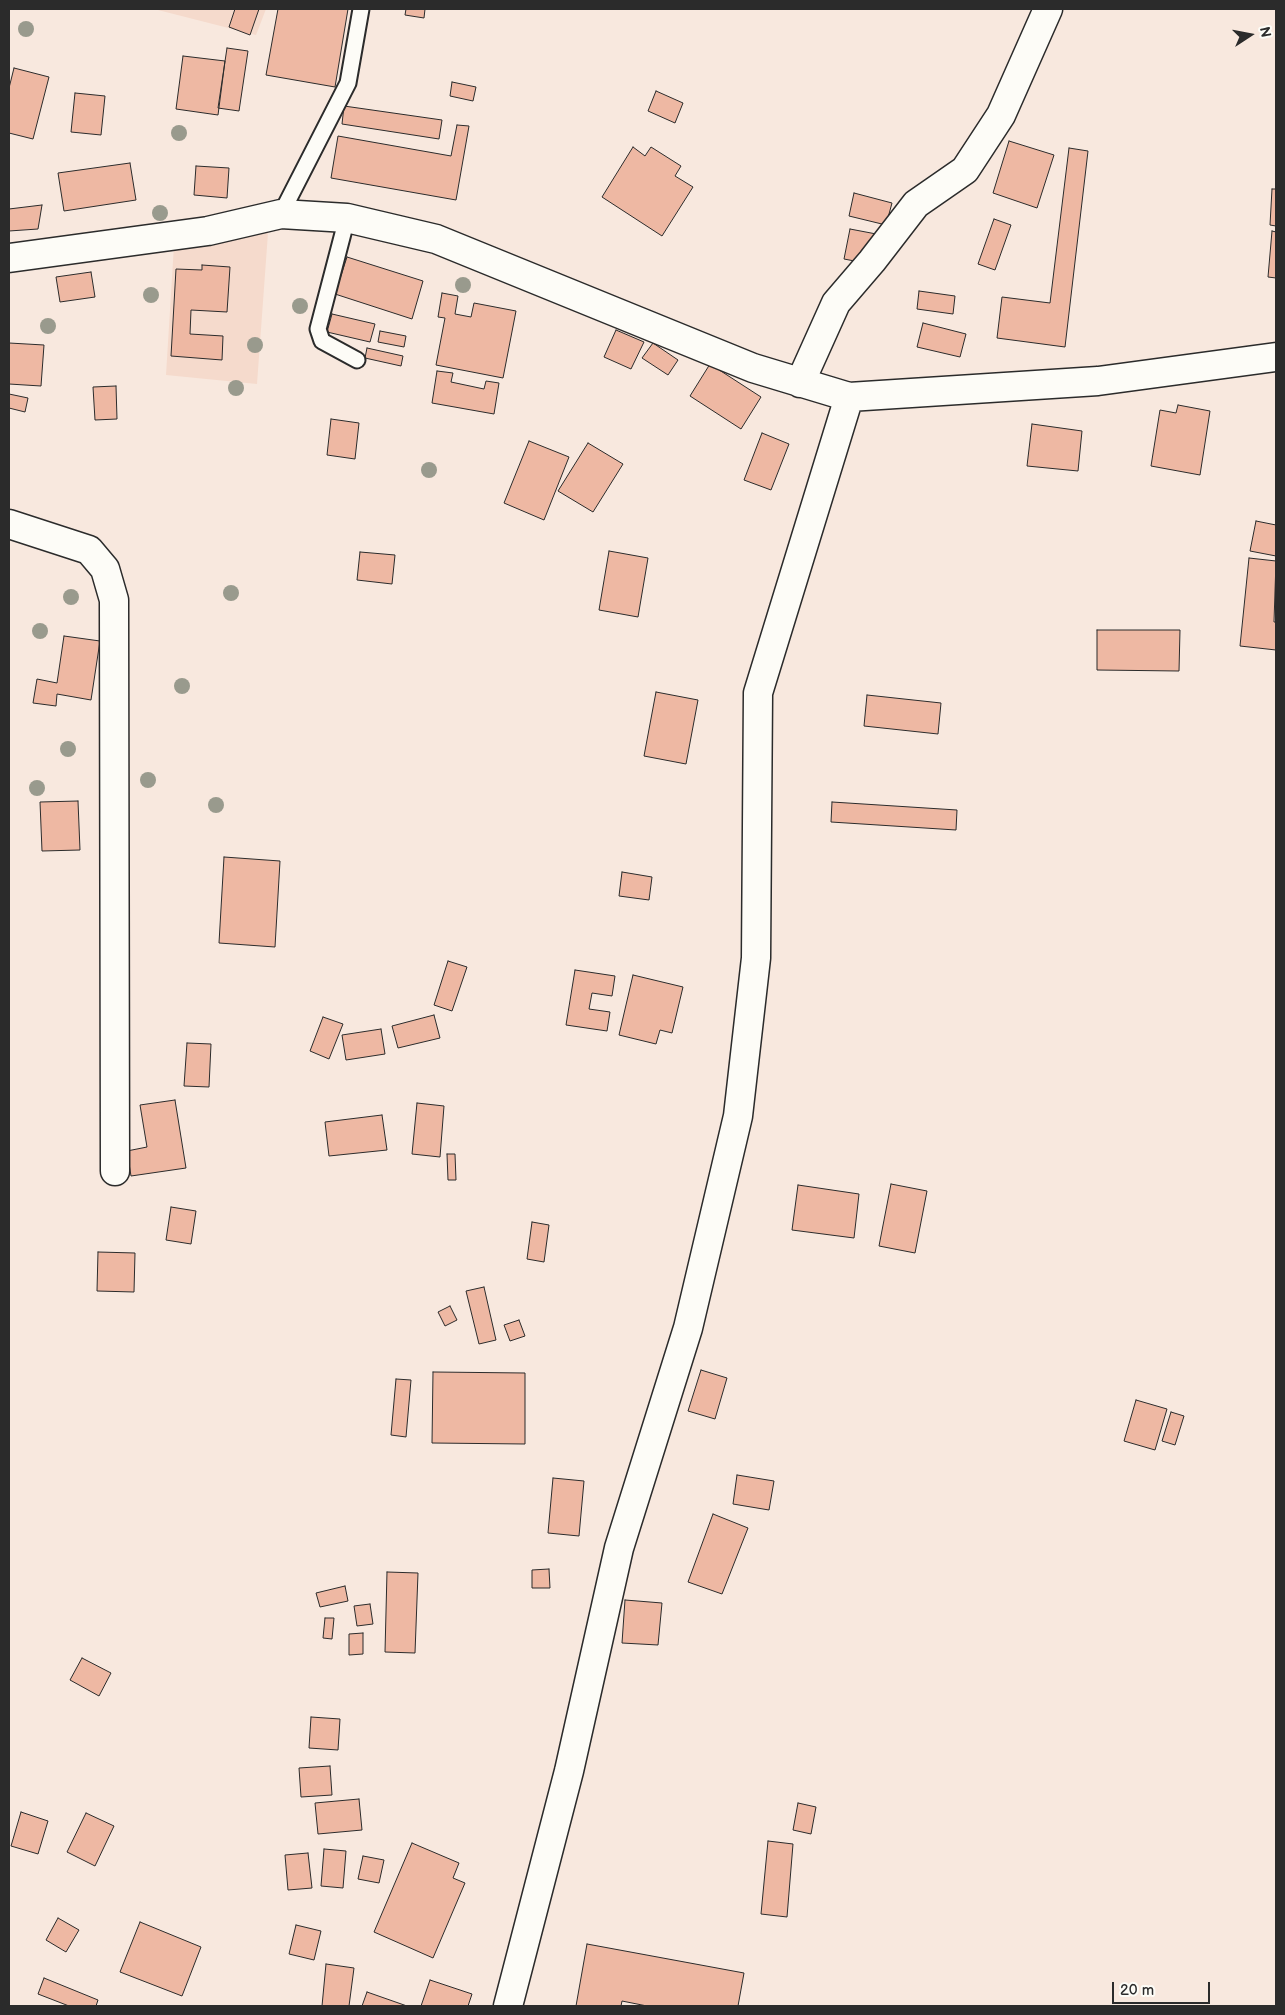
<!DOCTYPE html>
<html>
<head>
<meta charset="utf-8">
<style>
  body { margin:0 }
  #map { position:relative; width:1285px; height:2015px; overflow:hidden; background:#f8e8de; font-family:"Balsamiq Sans",sans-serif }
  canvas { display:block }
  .frame { position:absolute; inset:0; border:10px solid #2b2b2b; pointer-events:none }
  .north { position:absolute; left:1225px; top:10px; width:50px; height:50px; -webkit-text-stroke:4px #fdfcf7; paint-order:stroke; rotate:79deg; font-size:14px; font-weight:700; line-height:20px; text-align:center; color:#2b2b2b }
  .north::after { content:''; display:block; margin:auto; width:18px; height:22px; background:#2b2b2b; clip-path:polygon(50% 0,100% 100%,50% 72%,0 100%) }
  .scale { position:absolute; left:1112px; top:1982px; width:98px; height:22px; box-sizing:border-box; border:2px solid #2b2b2b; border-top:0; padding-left:6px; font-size:15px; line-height:18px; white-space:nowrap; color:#2b2b2b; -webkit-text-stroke:4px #fdfcf7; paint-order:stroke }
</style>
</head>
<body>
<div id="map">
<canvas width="1285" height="2015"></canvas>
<div class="frame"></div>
<div class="north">N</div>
<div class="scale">20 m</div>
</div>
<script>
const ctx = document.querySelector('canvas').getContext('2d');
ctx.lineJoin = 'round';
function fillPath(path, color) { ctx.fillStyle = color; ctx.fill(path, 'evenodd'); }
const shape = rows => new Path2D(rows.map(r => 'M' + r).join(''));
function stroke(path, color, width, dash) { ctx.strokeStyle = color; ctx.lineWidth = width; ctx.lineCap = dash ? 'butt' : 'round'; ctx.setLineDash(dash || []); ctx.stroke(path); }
fillPath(shape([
  [154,9,266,9,256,35],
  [268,233,257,384,166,375,174,245]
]), '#f5dacc');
const building = shape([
  [235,9,259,9,250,35,229,27,235,9],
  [278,9,348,9,335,87,266,75,278,9],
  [406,9,425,9,424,18,405,15,406,9],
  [227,48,248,51,239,111,218,108,227,48],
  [183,56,225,61,218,115,176,109,183,56],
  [14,68,49,77,33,139,9,133,9,88,14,68],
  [452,82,476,87,473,101,450,96,452,82],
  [656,91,683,103,675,123,648,111,656,91],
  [75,93,105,96,101,135,71,132,75,93],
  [344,106,442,120,439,139,342,124,344,106],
  [457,125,469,126,456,200,331,178,338,136,451,156,457,125],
  [1009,141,1054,155,1037,208,993,193,1009,141],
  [633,147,645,156,651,147,681,166,675,176,693,187,662,236,602,197,633,147],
  [1069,148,1088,151,1065,347,997,338,1002,297,1050,303,1069,148],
  [130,163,136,200,64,211,58,173,130,163],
  [196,166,229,168,227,198,194,195,196,166],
  [1272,189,1276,189,1276,226,1270,225,1272,189],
  [854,193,892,203,886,225,849,216,854,193],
  [42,205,38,229,9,231,9,209,42,205],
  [994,219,1011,225,995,270,978,264,994,219],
  [850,229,892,237,886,267,844,259,850,229],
  [1272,231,1276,232,1276,278,1268,277,1272,231],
  [347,257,423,281,412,319,335,294,347,257],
  [202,265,230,267,227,312,191,310,190,334,223,336,222,360,171,356,176,269,202,270,202,265],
  [91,272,95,297,60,302,56,277,91,272],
  [919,291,955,296,953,314,917,309,919,291],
  [442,293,458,296,455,314,471,317,474,303,516,311,503,378,436,365,445,318,438,317,442,293],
  [332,314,375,324,370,342,327,332,332,314],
  [923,323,966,334,960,357,917,347,923,323],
  [616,330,644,342,631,369,604,357,616,330],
  [380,331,406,336,404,347,378,342,380,331],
  [9,343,44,345,41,386,9,384,9,343],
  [653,343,678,360,668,375,642,358,653,343],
  [367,348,403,356,401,366,365,358,367,348],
  [710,364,761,397,741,429,690,396,710,364],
  [437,371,453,373,451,382,484,389,486,381,499,383,494,414,432,403,437,371],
  [116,386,117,419,95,420,93,387,116,386],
  [9,394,28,398,25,412,9,408,9,394],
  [1178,405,1210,411,1200,475,1151,466,1160,410,1176,413,1178,405],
  [331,419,359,423,355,459,327,455,331,419],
  [1032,424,1082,431,1078,471,1027,466,1032,424],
  [762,433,789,444,771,490,744,480,762,433],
  [529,441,569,457,544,520,504,503,529,441],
  [588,443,623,464,593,512,558,491,588,443],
  [1256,521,1276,525,1276,556,1250,551,1256,521],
  [609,551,648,558,638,617,599,610,609,551],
  [360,552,395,555,392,584,357,580,360,552],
  [1249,558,1276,561,1274,622,1276,622,1276,650,1240,646,1249,558],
  [1097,630,1180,630,1179,671,1097,670,1097,630],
  [64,636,100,641,91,700,57,694,56,706,33,703,37,679,57,683,64,636],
  [656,692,698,700,686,764,644,756,656,692],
  [867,695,941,703,938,734,864,726,867,695],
  [78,801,80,850,42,851,40,802,78,801],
  [832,802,957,810,956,830,831,822,832,802],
  [224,857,280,861,275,947,219,943,224,857],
  [622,872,652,877,649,900,619,896,622,872],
  [448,961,467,967,452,1011,434,1005,448,961],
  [575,970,615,976,612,996,592,993,589,1009,610,1012,607,1031,566,1025,575,970],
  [633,975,683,987,672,1033,660,1030,656,1044,619,1035,633,975],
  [434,1015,440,1038,398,1048,392,1026,434,1015],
  [323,1017,343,1024,329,1059,310,1051,323,1017],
  [381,1029,385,1054,346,1060,342,1035,381,1029],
  [187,1043,211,1044,209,1087,184,1086,187,1043],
  [175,1100,186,1168,131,1176,127,1151,147,1147,140,1105,175,1100],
  [417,1103,444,1106,440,1157,412,1154,417,1103],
  [382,1115,387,1150,329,1156,325,1122,382,1115],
  [447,1154,455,1154,456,1180,448,1180,447,1154],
  [891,1184,927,1191,915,1253,879,1246,891,1184],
  [798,1185,859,1194,854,1238,792,1230,798,1185],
  [171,1207,196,1211,191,1244,166,1240,171,1207],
  [532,1222,549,1225,544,1262,527,1259,532,1222],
  [98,1252,135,1253,134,1292,97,1291,98,1252],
  [484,1287,496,1340,479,1344,466,1291,484,1287],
  [450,1306,457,1320,445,1326,438,1312,450,1306],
  [519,1320,525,1336,510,1341,504,1325,519,1320],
  [701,1370,727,1378,715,1419,688,1411,701,1370],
  [433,1372,525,1373,525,1444,432,1443,433,1372],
  [396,1379,411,1380,406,1437,391,1435,396,1379],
  [1136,1400,1167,1409,1155,1450,1124,1441,1136,1400],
  [1171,1412,1184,1416,1175,1445,1162,1441,1171,1412],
  [737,1475,774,1481,769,1510,733,1504,737,1475],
  [553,1478,584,1481,579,1536,548,1533,553,1478],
  [713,1514,748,1528,722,1594,688,1582,713,1514],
  [549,1569,550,1588,532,1588,532,1570,549,1569],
  [387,1572,418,1573,415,1653,385,1652,387,1572],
  [345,1586,348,1601,320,1607,316,1593,345,1586],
  [625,1600,662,1603,658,1645,622,1643,625,1600],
  [370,1604,373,1624,357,1626,354,1606,370,1604],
  [325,1618,334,1618,332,1639,323,1638,325,1618],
  [363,1633,363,1654,349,1655,349,1634,363,1633],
  [82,1658,111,1673,99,1696,70,1680,82,1658],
  [311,1717,340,1719,338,1750,309,1748,311,1717],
  [330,1766,332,1795,301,1797,299,1768,330,1766],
  [359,1799,362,1830,318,1834,315,1803,359,1799],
  [798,1803,816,1807,811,1834,793,1830,798,1803],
  [21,1812,48,1821,38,1854,11,1846,21,1812],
  [86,1813,114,1826,95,1866,67,1852,86,1813],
  [768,1841,793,1844,787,1917,761,1914,768,1841],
  [412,1843,459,1863,453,1878,465,1883,433,1958,374,1932,412,1843],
  [324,1849,346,1851,343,1888,321,1886,324,1849],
  [308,1853,312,1888,288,1890,285,1855,308,1853],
  [363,1856,384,1860,379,1883,358,1879,363,1856],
  [58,1918,79,1930,66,1952,46,1940,58,1918],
  [140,1922,201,1947,182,1996,120,1972,140,1922],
  [296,1925,321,1931,314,1960,289,1954,296,1925],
  [587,1944,744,1973,738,2006,647,2006,622,2001,621,2006,576,2006,587,1944],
  [326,1964,354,1968,349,2006,322,2006,326,1964],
  [44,1978,98,2000,96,2006,69,2006,38,1994,44,1978],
  [430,1980,472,1994,468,2006,421,2006,430,1980],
  [367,1992,407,2006,362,2006,367,1992]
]);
fillPath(building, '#eeb8a3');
stroke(building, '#2b2b2b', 1);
const service = shape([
  [281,214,348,83,361,9],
  [347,218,318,329,322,341,357,360]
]);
const minor = shape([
  [9,258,208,231,281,214,347,218,436,239,753,368,849,397,1098,381,1276,357],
  [800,383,836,303,872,261,916,204,965,170,1001,115,1048,9],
  [9,524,89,550,105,569,114,600,115,1171],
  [508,2006,569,1771,619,1548,688,1328,738,1116,756,958,758,693,849,397]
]);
stroke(service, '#2b2b2b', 19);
stroke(minor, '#2b2b2b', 31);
stroke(service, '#fdfcf7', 15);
stroke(minor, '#fdfcf7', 28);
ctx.fillStyle = '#999a8d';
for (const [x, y] of [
  [26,29],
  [179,133],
  [160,213],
  [463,285],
  [151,295],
  [300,306],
  [48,326],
  [255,345],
  [236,388],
  [429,470],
  [231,593],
  [71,597],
  [40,631],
  [182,686],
  [68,749],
  [148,780],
  [37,788],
  [216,805]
]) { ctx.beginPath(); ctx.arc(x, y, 8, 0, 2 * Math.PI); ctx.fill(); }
</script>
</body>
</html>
